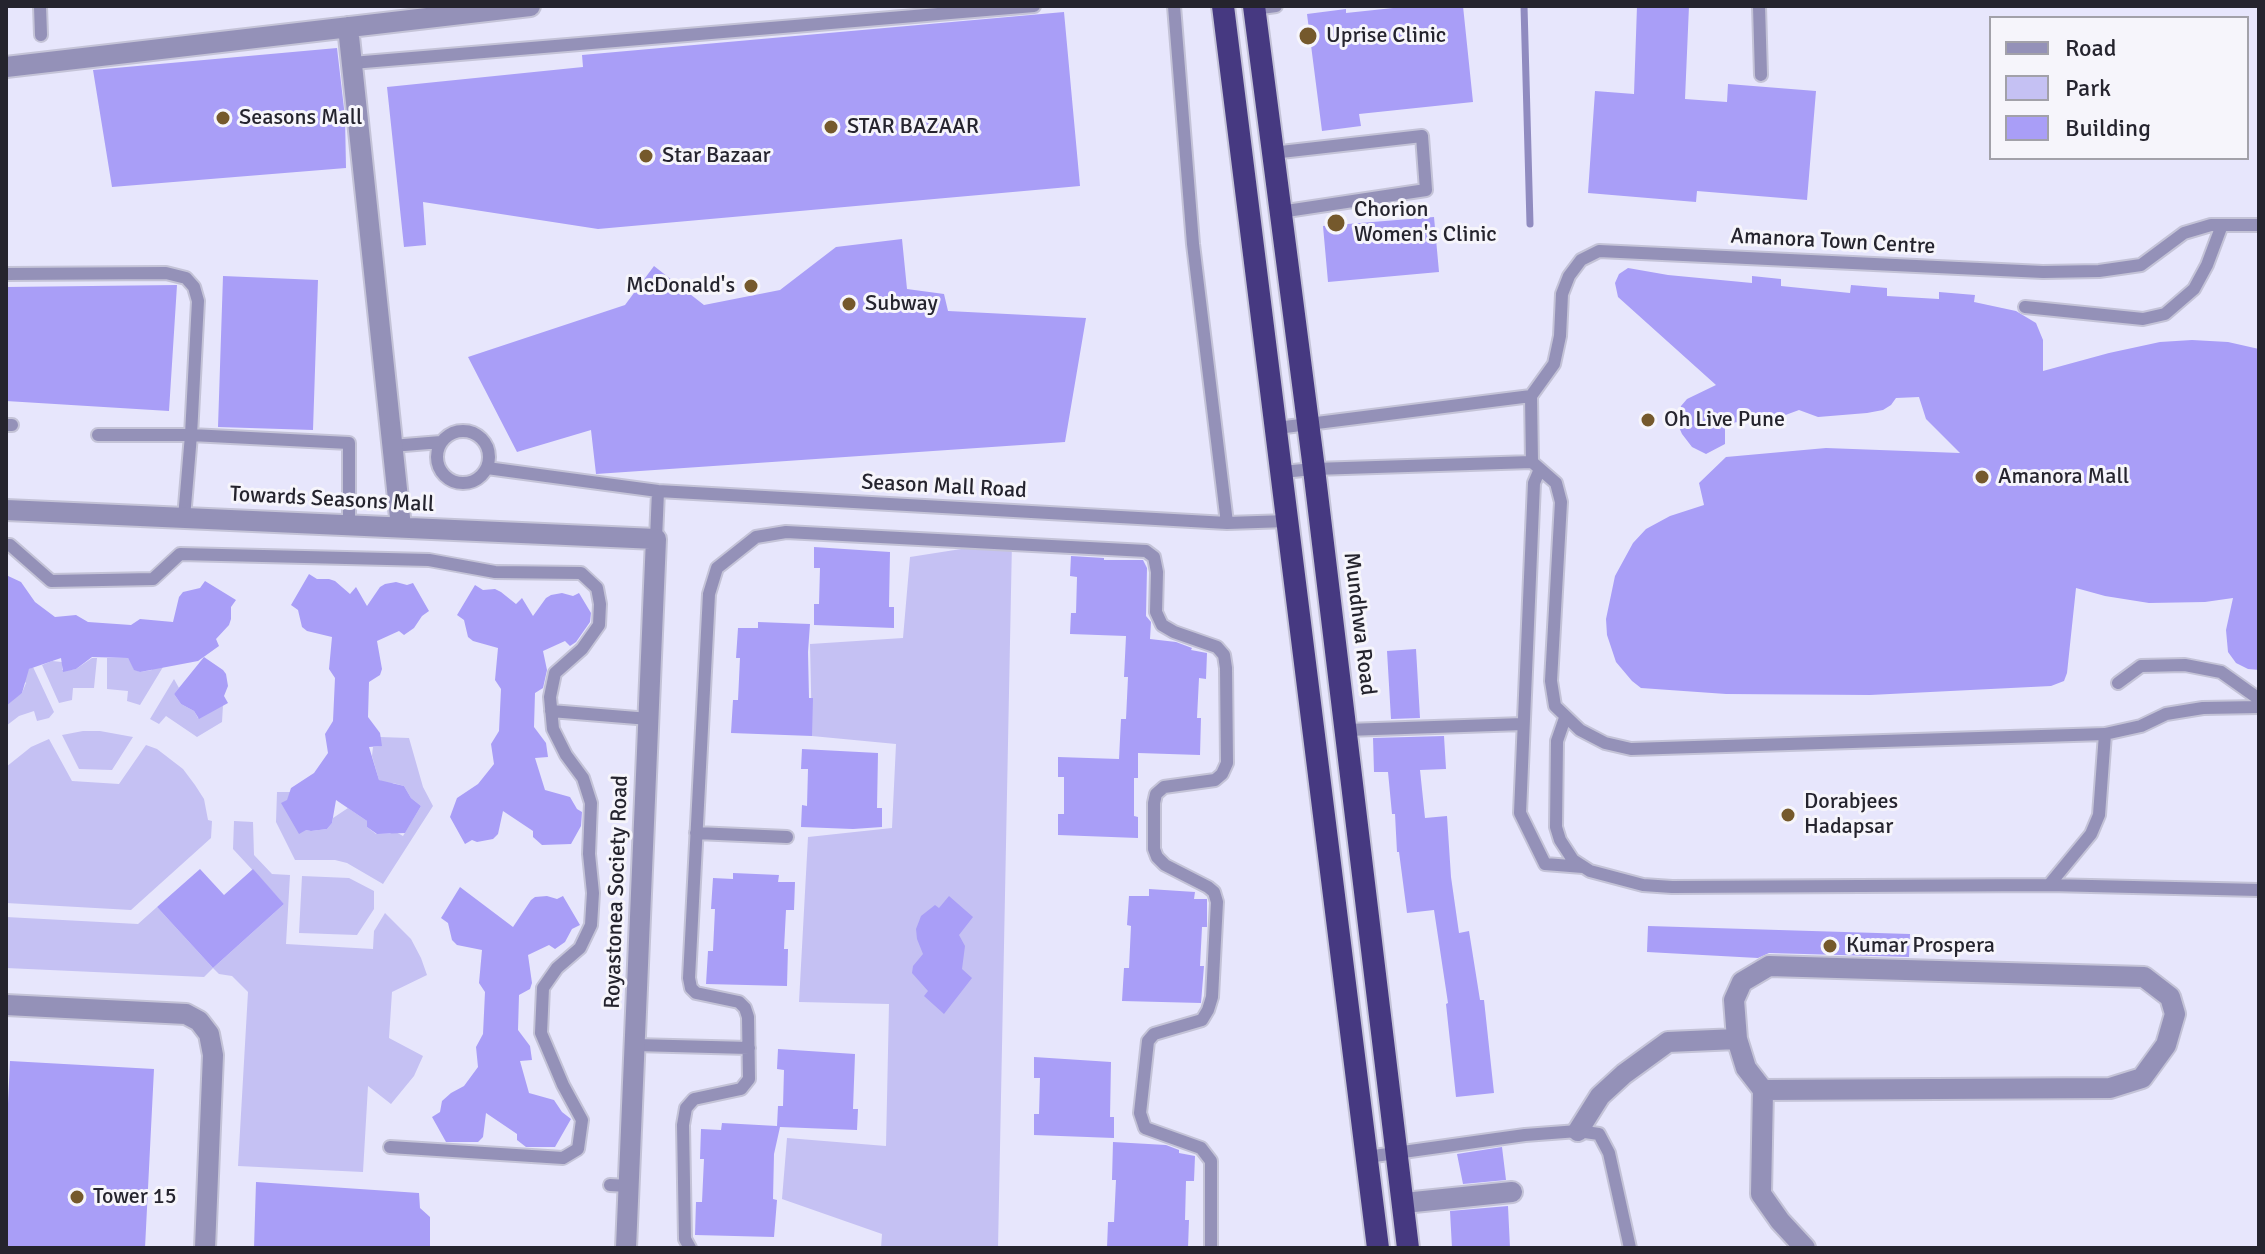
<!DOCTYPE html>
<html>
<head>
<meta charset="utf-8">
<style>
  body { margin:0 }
  #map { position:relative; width:2265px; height:1254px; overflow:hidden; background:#e7e6fc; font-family:Signika,sans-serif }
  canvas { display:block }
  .frame { position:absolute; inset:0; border:8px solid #25242e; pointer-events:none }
  .legend { position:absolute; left:1989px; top:16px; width:260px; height:144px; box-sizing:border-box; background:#f6f5fb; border:2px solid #a2a1a9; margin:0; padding:10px 14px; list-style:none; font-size:24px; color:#25242e }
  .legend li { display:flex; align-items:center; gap:16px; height:40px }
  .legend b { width:40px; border:2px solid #a2a1a9 }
</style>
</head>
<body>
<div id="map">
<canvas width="2265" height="1254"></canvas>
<div class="frame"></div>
<ul class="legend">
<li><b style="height:10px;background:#9491b8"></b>Road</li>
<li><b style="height:22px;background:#c5c1f3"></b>Park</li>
<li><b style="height:22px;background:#a99ef7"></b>Building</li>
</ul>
</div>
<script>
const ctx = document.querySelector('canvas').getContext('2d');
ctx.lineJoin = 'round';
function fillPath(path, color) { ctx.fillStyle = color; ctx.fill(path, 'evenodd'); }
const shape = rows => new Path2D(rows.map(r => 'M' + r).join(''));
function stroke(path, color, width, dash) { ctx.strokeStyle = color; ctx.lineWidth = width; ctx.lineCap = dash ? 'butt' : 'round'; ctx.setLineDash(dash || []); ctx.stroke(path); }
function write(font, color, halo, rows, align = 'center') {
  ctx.font = font + ' Signika,sans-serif'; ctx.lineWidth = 6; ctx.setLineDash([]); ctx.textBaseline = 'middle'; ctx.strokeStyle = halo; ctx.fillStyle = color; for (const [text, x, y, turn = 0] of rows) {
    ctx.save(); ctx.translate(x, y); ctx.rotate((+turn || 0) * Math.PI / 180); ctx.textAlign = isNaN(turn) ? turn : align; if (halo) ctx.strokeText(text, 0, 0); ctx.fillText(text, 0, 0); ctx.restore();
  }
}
fillPath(shape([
  [1012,541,998,1248,881,1248,882,1234,782,1199,787,1138,886,1146,889,1004,799,1002,808,837,892,828,896,744,812,736,810,644,903,638,910,557],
  [92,658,97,658,94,688,73,688,72,700,59,703,42,665,52,661,62,662,62,670,70,670,76,669],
  [107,658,128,658,134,669,140,672,152,670,152,667,163,667,140,705,127,701,128,691,107,689],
  [33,667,54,712,49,718,37,721,34,711,19,716,6,726,6,706,10,700,22,693,26,683,22,679,29,669],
  [174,679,179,688,174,694,181,704,194,711,198,718,223,705,222,722,197,737,166,716,159,724,150,719],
  [83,731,100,731,133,737,112,770,79,769,62,735],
  [380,737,409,738,423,787,433,806,383,884,347,863,335,860,295,860,276,822,277,792,290,792,306,830,311,831,327,829,332,823,333,818,348,808,367,821,367,827,376,834,390,834,394,831,403,836,421,806,411,798,404,786,393,783,390,786,379,780,372,756,373,747,380,746],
  [49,739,72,781,119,784,146,745,157,749,183,769,195,785,204,799,208,820,212,821,211,838,131,910,6,903,6,767,31,747],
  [234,821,253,822,254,855,272,874,290,875,286,944,373,949,374,931,385,913,411,939,421,958,427,975,392,992,389,1038,423,1056,414,1076,391,1104,368,1086,363,1172,238,1166,248,992,232,976,219,974,213,968,204,977,6,968,6,917,138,924,157,907,213,968,284,904,233,849],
  [302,876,349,878,374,891,374,909,357,935,299,933]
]), '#c5c1f3');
stroke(shape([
  [1524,6,1530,224]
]), '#908bc0', 7);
fillPath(shape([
  [1412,6,1463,6,1473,102,1359,114,1361,126,1322,131,1307,14,1346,9,1346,13],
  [1637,6,1689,6,1685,99,1727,102,1728,84,1816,91,1807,200,1697,191,1696,202,1588,193,1595,91,1634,94],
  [1064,12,1080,186,598,229,423,202,426,245,404,247,387,87,583,67,582,55],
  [337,48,345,117,346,168,112,187,93,70],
  [1434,217,1439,272,1328,282,1323,226],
  [902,239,907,289,944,294,948,311,1086,318,1065,442,596,474,591,430,517,452,468,357,625,305,654,266,704,305,780,290,836,247],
  [1628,268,1668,275,1752,283,1752,276,1781,279,1781,286,1850,293,1851,285,1887,288,1887,296,1939,299,1939,292,1975,295,1974,302,2016,311,2036,323,2043,340,2043,371,2109,353,2160,342,2192,340,2228,342,2259,349,2259,670,2248,669,2236,663,2228,652,2226,630,2233,598,2205,602,2149,603,2105,596,2076,588,2067,673,2064,681,2051,686,1870,695,1726,694,1641,688,1632,681,1616,662,1607,635,1606,619,1615,576,1633,543,1646,529,1670,516,1704,505,1699,483,1726,457,1826,448,1960,453,1926,419,1919,397,1896,398,1891,405,1883,410,1867,413,1818,417,1799,410,1772,420,1725,423,1725,444,1706,454,1692,447,1682,434,1678,425,1681,406,1687,399,1716,385,1618,297,1615,283,1619,274],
  [223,276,318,280,313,430,218,427],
  [177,285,169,411,6,401,6,287],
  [814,547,890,552,889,607,894,607,894,628,814,625,814,604,819,604,820,568,814,568],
  [1071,556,1104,558,1104,560,1143,560,1147,568,1146,616,1151,622,1150,639,1176,642,1192,648,1191,650,1207,653,1206,679,1199,678,1197,718,1201,718,1200,755,1138,753,1138,778,1134,778,1134,816,1138,817,1138,838,1058,835,1058,814,1064,814,1064,777,1058,777,1058,757,1119,759,1121,719,1126,719,1128,677,1124,677,1126,636,1070,634,1071,613,1076,613,1077,577,1070,576],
  [309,574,317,579,329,579,335,581,350,594,356,587,367,606,380,587,385,584,396,582,407,585,413,583,429,611,422,616,414,628,404,635,399,631,377,641,382,669,380,675,369,682,368,717,380,733,382,746,369,747,379,780,404,786,411,798,421,806,405,833,377,834,367,827,367,821,336,800,332,823,327,829,311,831,306,830,299,834,281,803,287,800,291,788,314,773,328,753,325,734,333,721,335,678,329,669,332,637,307,631,302,627,298,610,291,605],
  [6,575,21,582,35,602,55,617,76,615,88,622,131,625,140,619,173,622,179,597,183,592,200,588,205,581,236,600,231,607,231,619,229,625,216,639,219,646,198,661,140,672,134,670,128,658,92,657,76,669,63,672,61,658,29,669,22,693,6,706],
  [475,585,483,590,495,589,501,592,516,604,522,598,533,616,546,598,551,595,562,593,573,596,579,593,591,613,590,622,576,642,570,646,565,641,543,651,547,670,543,688,535,693,534,727,546,743,548,757,535,758,545,790,570,797,577,809,582,812,581,826,571,844,542,845,533,837,533,831,503,811,498,834,493,839,477,842,472,840,465,844,450,817,457,798,478,784,494,764,491,744,499,731,501,689,495,680,498,648,473,641,468,637,464,620,457,615],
  [758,622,810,624,808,652,809,698,813,698,812,736,731,733,733,700,738,700,740,658,736,658,738,628,758,628],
  [1416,649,1420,718,1391,719,1387,651],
  [204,657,223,670,226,674,228,686,224,696,228,703,199,719,194,711,181,704,174,694],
  [1444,736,1446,769,1420,770,1425,818,1447,816,1451,877,1459,933,1469,931,1480,1000,1484,1000,1494,1093,1456,1097,1446,1004,1448,1003,1434,910,1407,913,1399,852,1397,852,1395,814,1392,814,1388,772,1374,772,1373,738],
  [802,749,878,753,877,808,882,808,882,827,853,829,801,827,802,805,807,806,808,769,801,769],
  [200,869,224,895,253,869,284,904,213,968,157,907],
  [733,873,779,875,778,882,795,882,794,910,786,910,784,949,788,949,787,986,706,984,708,951,713,951,715,909,711,909,713,878,733,879],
  [460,887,513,927,531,900,535,897,547,896,557,899,563,896,580,925,572,929,565,942,555,949,549,945,528,955,532,983,530,989,519,995,518,1030,530,1046,532,1060,520,1061,529,1093,554,1100,562,1112,571,1119,555,1147,526,1147,517,1140,517,1134,486,1113,483,1137,478,1142,446,1142,432,1117,440,1112,442,1101,451,1093,464,1086,478,1067,476,1047,483,1034,485,992,479,983,482,950,457,945,452,940,448,923,441,918],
  [1149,889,1195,892,1194,899,1207,899,1207,927,1202,927,1200,966,1204,966,1201,1003,1122,1001,1124,968,1129,968,1131,926,1127,925,1129,896,1149,896],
  [949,896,973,917,959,935,965,946,962,969,972,978,944,1014,924,996,928,991,912,973,913,966,923,954,917,939,916,929,921,916,935,905,939,908],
  [1648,926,1910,934,1909,957,1769,953,1758,958,1647,952],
  [778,1049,855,1054,853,1109,858,1109,857,1130,780,1127,774,1154,773,1199,777,1200,774,1237,695,1235,696,1202,702,1202,704,1159,700,1159,701,1129,721,1130,722,1123,777,1126,778,1106,783,1106,784,1070,777,1069],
  [1034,1057,1111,1062,1110,1117,1114,1117,1114,1138,1034,1135,1034,1114,1039,1114,1040,1078,1034,1078],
  [10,1061,154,1069,145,1248,6,1248,6,1146],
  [1113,1142,1166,1145,1179,1150,1179,1153,1195,1156,1194,1181,1186,1181,1185,1220,1189,1220,1188,1248,1107,1248,1108,1222,1114,1222,1116,1180,1112,1180],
  [1502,1147,1506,1180,1463,1184,1457,1154],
  [256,1182,419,1193,420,1208,430,1217,430,1248,254,1248],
  [1508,1206,1510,1248,1452,1248,1450,1211]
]), '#a99ef7');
const service = shape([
  [40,6,41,35],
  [1174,6,1193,244,1227,523],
  [1759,6,1761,75],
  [1254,9,1276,6],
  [352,63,1034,6],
  [1272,153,1422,136,1426,190,1280,212],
  [6,274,166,273,186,278,194,287,198,301,191,435,349,443,349,525],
  [2025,307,2143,319,2165,314,2194,289,2207,265,2222,225],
  [6,425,12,425],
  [1277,428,1531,396],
  '437 457a26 26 0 1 1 52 0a26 26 0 1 1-52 0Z',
  [98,435,191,435,184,518],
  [392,446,441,442],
  [1532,462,1531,396,1554,364,1560,336,1562,294,1569,276,1581,260,1599,251,2043,272,2099,271,2141,265,2184,233,2211,225,2259,225],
  [487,468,658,491,1227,523,1288,521],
  [1540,469,1534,483,1520,813,1545,864,1583,867],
  [1282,472,1314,469,1532,462,1556,483,1561,502,1551,681,1555,706,1580,730,1605,743,1631,749,2105,734,2141,726,2166,714,2203,708,2259,707],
  [656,539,658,491],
  [6,545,10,545,51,581,153,579,180,554,429,560,495,572,581,573,597,588,600,604,599,625,582,649,555,673,550,697,553,729,566,755,583,778,591,803,589,854,593,893,591,925,580,948,557,968,543,988,541,1033,563,1085,582,1120,578,1149,563,1158,390,1147],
  [2118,683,2141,666,2185,665,2221,672,2259,699],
  [551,711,649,719],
  [1565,718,1557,741,1556,827,1560,840,1573,860,1590,871,1643,885,1672,887,2049,885,2259,890],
  [1346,730,1523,724],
  [696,833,787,837],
  [2049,885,2091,834,2099,815,2105,734],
  [635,1045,749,1048],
  [1367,1157,1525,1135,1578,1131,1599,1134,1609,1153,1630,1248],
  [610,1185,628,1186],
  [690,1248,685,1239,683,1125,686,1108,694,1099,741,1089,749,1079,748,1017,745,1008,739,1002,696,993,691,988,689,978,709,594,717,568,756,537,786,532,1146,551,1154,557,1157,572,1156,612,1162,625,1174,632,1217,647,1224,655,1226,668,1227,763,1222,774,1215,780,1164,787,1156,794,1154,803,1154,849,1157,857,1165,865,1208,887,1214,892,1217,902,1212,997,1208,1010,1202,1020,1154,1034,1148,1041,1140,1113,1145,1128,1201,1148,1211,1161,1211,1248]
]);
const minor = shape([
  [348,27,401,527],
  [6,67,530,6],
  [6,510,656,539,626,1248],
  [6,1005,186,1014,199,1021,209,1034,213,1055,205,1248],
  [1763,1090,2110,1088,2142,1078,2166,1045,2175,1014,2170,997,2144,977,1769,966,1742,982,1734,1000,1737,1039,1746,1068,1763,1090,1761,1194,1780,1221,1805,1248],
  [1578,1131,1600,1096,1624,1074,1668,1042,1737,1039],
  [1404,1203,1512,1192]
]);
const trunk = shape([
  [1223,6,1378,1248],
  [1254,6,1314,469,1408,1248]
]);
stroke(service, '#c4c3d7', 16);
stroke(minor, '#c4c3d7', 24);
stroke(trunk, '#c4c3d7', 26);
stroke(service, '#9491b8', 12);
stroke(minor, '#9491b8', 20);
stroke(trunk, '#463981', 22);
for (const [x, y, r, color] of [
  [1308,36,10,"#75592c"],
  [223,118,8,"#75592c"],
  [831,127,8,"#75592c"],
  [646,156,8,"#75592c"],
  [1336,223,10,"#75592c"],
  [751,286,8,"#75592c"],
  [849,304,8,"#75592c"],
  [1648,420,8,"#75592c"],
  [1982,477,8,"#75592c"],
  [1788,815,8,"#75592c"],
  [1830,946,8,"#75592c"],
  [77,1197,8,"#75592c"]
]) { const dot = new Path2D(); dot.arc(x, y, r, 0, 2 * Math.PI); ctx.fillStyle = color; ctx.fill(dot); stroke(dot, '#f6f5fb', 3); }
write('22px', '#25242e', '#f6f5fb', [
  ["Uprise Clinic",1326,36],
  ["Seasons Mall",239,118],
  ["STAR BAZAAR",847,127],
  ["Star Bazaar",662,156],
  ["Chorion",1354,210],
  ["Women's Clinic",1354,235],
  ["McDonald's",735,286,"right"],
  ["Subway",865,304],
  ["Oh Live Pune",1664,420],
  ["Amanora Mall",1998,477],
  ["Dorabjees",1804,802],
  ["Hadapsar",1804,827],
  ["Kumar Prospera",1846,946],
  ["Tower 15",93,1197]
], 'left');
write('22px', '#25242e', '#f6f5fb', [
  ["Amanora Town Centre",1833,242,3],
  ["Season Mall Road",944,487,3],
  ["Towards Seasons Mall",332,500,3],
  ["Mundhwa Road",1359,624,83],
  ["Royastonea Society Road",617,892,-88]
]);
</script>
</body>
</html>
